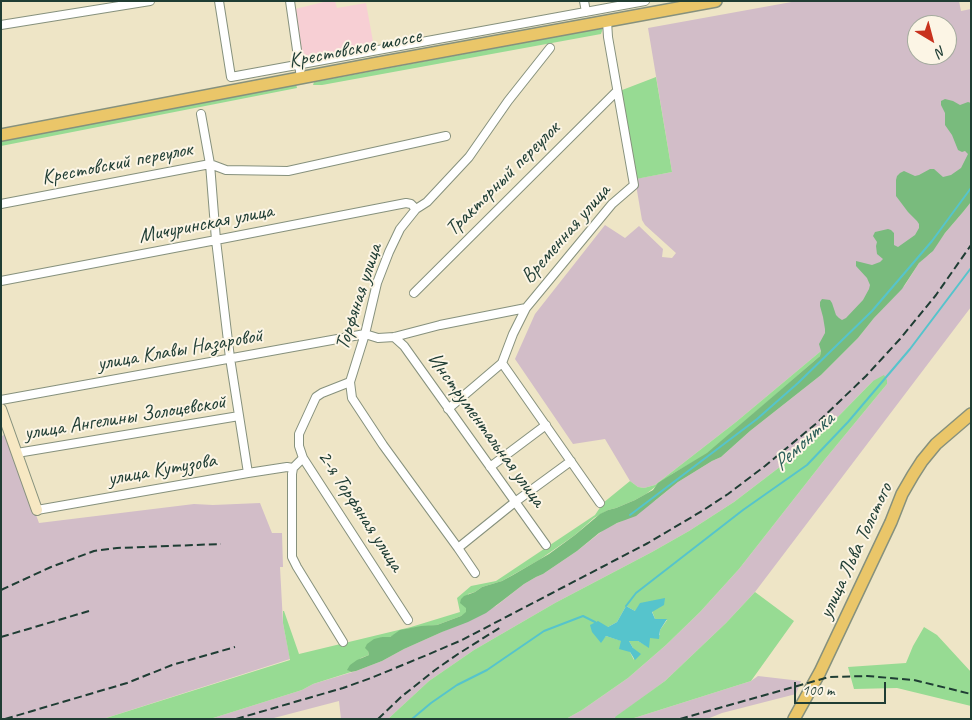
<!DOCTYPE html>
<html>
<head>
<meta charset="utf-8">
<style>
  body { margin:0 }
  #map { position:relative; width:972px; height:720px; overflow:hidden; background:#eee5c6; font-family:Caveat,sans-serif }
  canvas { display:block }
  .frame { position:absolute; inset:0; border:2px solid #1f3d34; pointer-events:none }
  .north { position:absolute; left:907px; top:15px; width:50px; height:50px; box-sizing:border-box; background:#fcf5e5; border:1px solid #a4ab9e; border-radius:50%; rotate:143deg; font-size:14px; font-weight:700; line-height:20px; text-align:center; color:#1f3d34 }
  .north::after { content:''; display:block; margin:auto; width:18px; height:22px; background:#c8321e; clip-path:polygon(50% 0,100% 100%,50% 72%,0 100%) }
  .scale { position:absolute; left:794px; top:682px; width:92px; height:22px; box-sizing:border-box; border:2px solid #1f3d34; border-top:0; padding-left:6px; font-size:15px; line-height:18px; white-space:nowrap; color:#1f3d34; -webkit-text-stroke:4px #fcf5e5; paint-order:stroke }
</style>
</head>
<body>
<div id="map">
<canvas width="972" height="720"></canvas>
<div class="frame"></div>
<div class="north">N</div>
<div class="scale">100 m</div>
</div>
<script>
const ctx = document.querySelector('canvas').getContext('2d');
ctx.lineJoin = 'round';
function fillPath(path, color) { ctx.fillStyle = color; ctx.fill(path, 'evenodd'); }
const shape = rows => new Path2D(rows.map(r => 'M' + r).join(''));
function stroke(path, color, width, dash) { ctx.strokeStyle = color; ctx.lineWidth = width; ctx.lineCap = dash ? 'butt' : 'round'; ctx.setLineDash(dash || []); ctx.stroke(path); }
function write(font, color, halo, rows, align = 'center') {
  ctx.font = font + ' Caveat,sans-serif'; ctx.lineWidth = 4; ctx.setLineDash([]); ctx.textBaseline = 'middle'; ctx.strokeStyle = halo; ctx.fillStyle = color; for (const [text, x, y, turn = 0] of rows) {
    ctx.save(); ctx.translate(x, y); ctx.rotate((+turn || 0) * Math.PI / 180); ctx.textAlign = isNaN(turn) ? turn : align; if (halo) ctx.strokeText(text, 0, 0); ctx.fillText(text, 0, 0); ctx.restore();
  }
}
fillPath(shape([
  [328,1,335,1,337,8,366,3,374,47,303,59,295,9]
]), '#f7cfd4');
fillPath(shape([
  [797,1,959,1,961,11,971,9,971,183,821,351,736,422,655,485,644,488,638,487,630,481,605,439,573,444,515,359,535,314,605,225,625,238,639,226,663,249,662,257,672,258,676,253,645,225,642,220,635,179,672,172,648,28],
  [917,25,947,25,947,55,917,55],
  [971,202,971,307,755,592,726,623,665,681,616,717,616,719,566,719,582,710,628,678,666,645,700,612,739,569,826,458,887,384,873,381,828,427,802,450,734,502,689,531,652,552,555,603,474,650,429,681,388,719,341,719,339,701,270,719,210,719,302,690,313,684,356,671,382,661,404,649,453,627,496,606,524,584,536,577,543,574,577,551,606,528,622,521,656,500,678,482,712,461,721,457,750,431,821,375,858,338,874,318,905,285,919,263,925,257,930,254,945,233,963,212],
  [6,433,39,523,194,504,213,505,260,503,272,533,282,533,283,567,280,567,283,623,290,659,103,719,1,719,1,437],
  [758,676,801,681,796,694,722,713,707,719,631,719,751,681]
]), '#d2bdc8');
fillPath(shape([
  [603,28,601,34,322,85,313,85,314,82],
  [656,77,672,172,631,180,617,92],
  [296,84,297,88,1,146,1,140],
  [821,351,820,356,707,454,672,474,646,494,635,500,616,508,608,510,594,518,575,535,539,560,502,581,482,587,475,592,468,594,466,613,461,616,437,625,405,629,390,637,382,637,368,651,369,655,361,658,348,670,351,672,313,684,302,690,210,719,103,719,290,660,283,623,283,611,284,611,299,654,411,627,460,612,457,598,471,586,496,581,595,515,603,503,630,481,638,487,644,488,655,485,736,422],
  [884,375,887,380,887,384,826,458,739,569,700,612,666,645,628,678,582,710,566,719,388,719,429,681,474,650,555,603,652,552,689,531,734,502,802,450,828,427,873,381],
  [626,606,635,611,652,611,655,619,667,620,660,630,660,635,649,638,649,647,638,641,629,641,633,648,634,660,630,652,622,641,606,636,600,642,608,627,617,622],
  [755,592,794,621,751,681,631,719,616,719,615,717,665,681,726,623],
  [924,627,937,635,971,672,971,706,897,688,854,689,848,667,906,663,913,646]
]), '#97db93');
fillPath(shape([
  [945,99,953,101,960,105,968,102,971,103,971,202,963,212,945,233,933,251,919,263,902,289,874,318,858,338,821,375,750,431,721,457,712,461,678,482,636,516,617,523,599,533,577,551,543,574,536,577,524,584,502,601,486,613,468,622,442,632,404,649,382,661,356,671,351,672,347,670,350,665,357,660,369,655,368,651,365,648,367,644,374,639,382,637,390,637,400,630,405,629,421,626,437,625,461,616,466,612,466,608,460,603,461,599,464,596,475,592,482,587,502,581,513,575,549,554,575,535,600,514,608,510,616,508,635,500,653,490,658,483,672,474,707,453,820,356,821,351,819,344,825,333,825,329,823,317,820,306,820,302,822,299,830,300,832,303,836,315,839,318,842,320,846,318,863,300,869,289,870,285,867,278,856,266,856,261,872,265,880,262,883,259,877,254,876,246,877,242,873,236,875,232,888,229,891,230,894,233,894,245,898,247,915,235,919,228,919,224,917,221,908,212,896,196,896,180,897,176,900,173,904,171,915,176,919,175,930,169,934,169,943,177,951,175,961,168,968,154,965,151,962,152,958,150,952,135,945,125,945,113,941,105,941,101]
]), '#79bb7d');
fillPath(shape([
  [665,598,664,605,652,612,655,619,667,619,660,630,659,639,650,638,649,648,638,641,629,641,633,648,641,654,635,660,630,652,619,649,621,641,606,636,601,643,592,632,590,625,598,621,608,627,617,622,626,606,635,611,640,603]
]), '#56c4cc');
stroke(shape([
  [630,515,757,419,798,383,872,311,932,241,971,188],
  [626,606,636,593,743,510,807,465,848,422,910,349,971,268],
  [412,719,431,703,457,685,487,670,544,631,583,616,595,622]
]), '#56c4cc', 2);
const street = shape([
  [219,1,231,77,645,1],
  [290,1,301,78],
  [584,1,586,12],
  [1,25,150,1],
  [201,114,210,164,216,240,230,358,248,473],
  [1,204,210,164,226,170,288,171,446,136],
  [1,281,216,240,406,203,411,204,416,209],
  [414,293,617,91],
  [526,308,513,334,502,363,600,503],
  [394,337,404,346,546,545],
  [350,382,322,393,316,397,299,434,299,446,303,458,408,620],
  [1,400,365,334,378,338,394,337,440,325,526,308,612,204,634,185,608,37,607,21],
  [448,409,502,363],
  [17,453,239,416],
  [303,458,293,468,292,474,292,557,297,567,343,642],
  [490,467,546,425],
  [37,510,248,473,287,467,293,468],
  [458,548,515,502,571,461],
  [475,573,458,548,383,445,352,398,350,382,365,334,377,283,389,252,400,229,416,209,427,202,469,157,508,101,550,48]
]);
const secondary = shape([
  [1,409,37,510]
]);
const primary = shape([
  [1,135,373,64,716,1],
  [794,719,820,672,891,522,902,494,913,475,922,461,936,444,971,414]
]);
stroke(street, '#86917d', 10);
stroke(secondary, '#86917d', 12);
stroke(primary, '#86917d', 14);
stroke(street, '#fff', 8);
stroke(secondary, '#f7e8c3', 10);
stroke(primary, '#eac669', 11);
stroke(shape([
  [1,590,51,567,94,551,117,548,221,544],
  [1,637,89,611],
  [5,719,127,683,172,665,235,647],
  [236,719,343,688,371,678,427,655,462,640,648,543,702,511,728,494,765,466,818,422,866,376,900,339,936,295,971,245],
  [378,719,401,697,435,670,458,654,501,627],
  [680,719,829,677,867,676,914,680,971,694]
]), '#1f3d34', 2, [8, 4]);
write('21px', '#1f3d34', '#fcf5e5', [
  ["Крестовское шоссе",355,49,-11],
  ["Крестовский переулок",117,164,-11],
  ["Тракторный переулок",503,179,-45],
  ["Мичуринская улица",206,224,-11],
  ["Временная улица",566,234,-49],
  ["Торфяная улица",359,297,-72],
  ["улица Клавы Назаровой",180,350,-10],
  ["улица Ангелины Золоцевской",125,418,-9],
  ["Инструментальная улица",486,430,54],
  ["улица Кутузова",162,470,-10],
  ["2-я Торфяная улица",360,511,57],
  ["улица Льва Толстого",856,551,-65]
]);
write('italic 22px', '#2d5f5a', '#fcf5e5', [
  ["Ремонтка",804,442,-43]
]);
</script>
</body>
</html>
